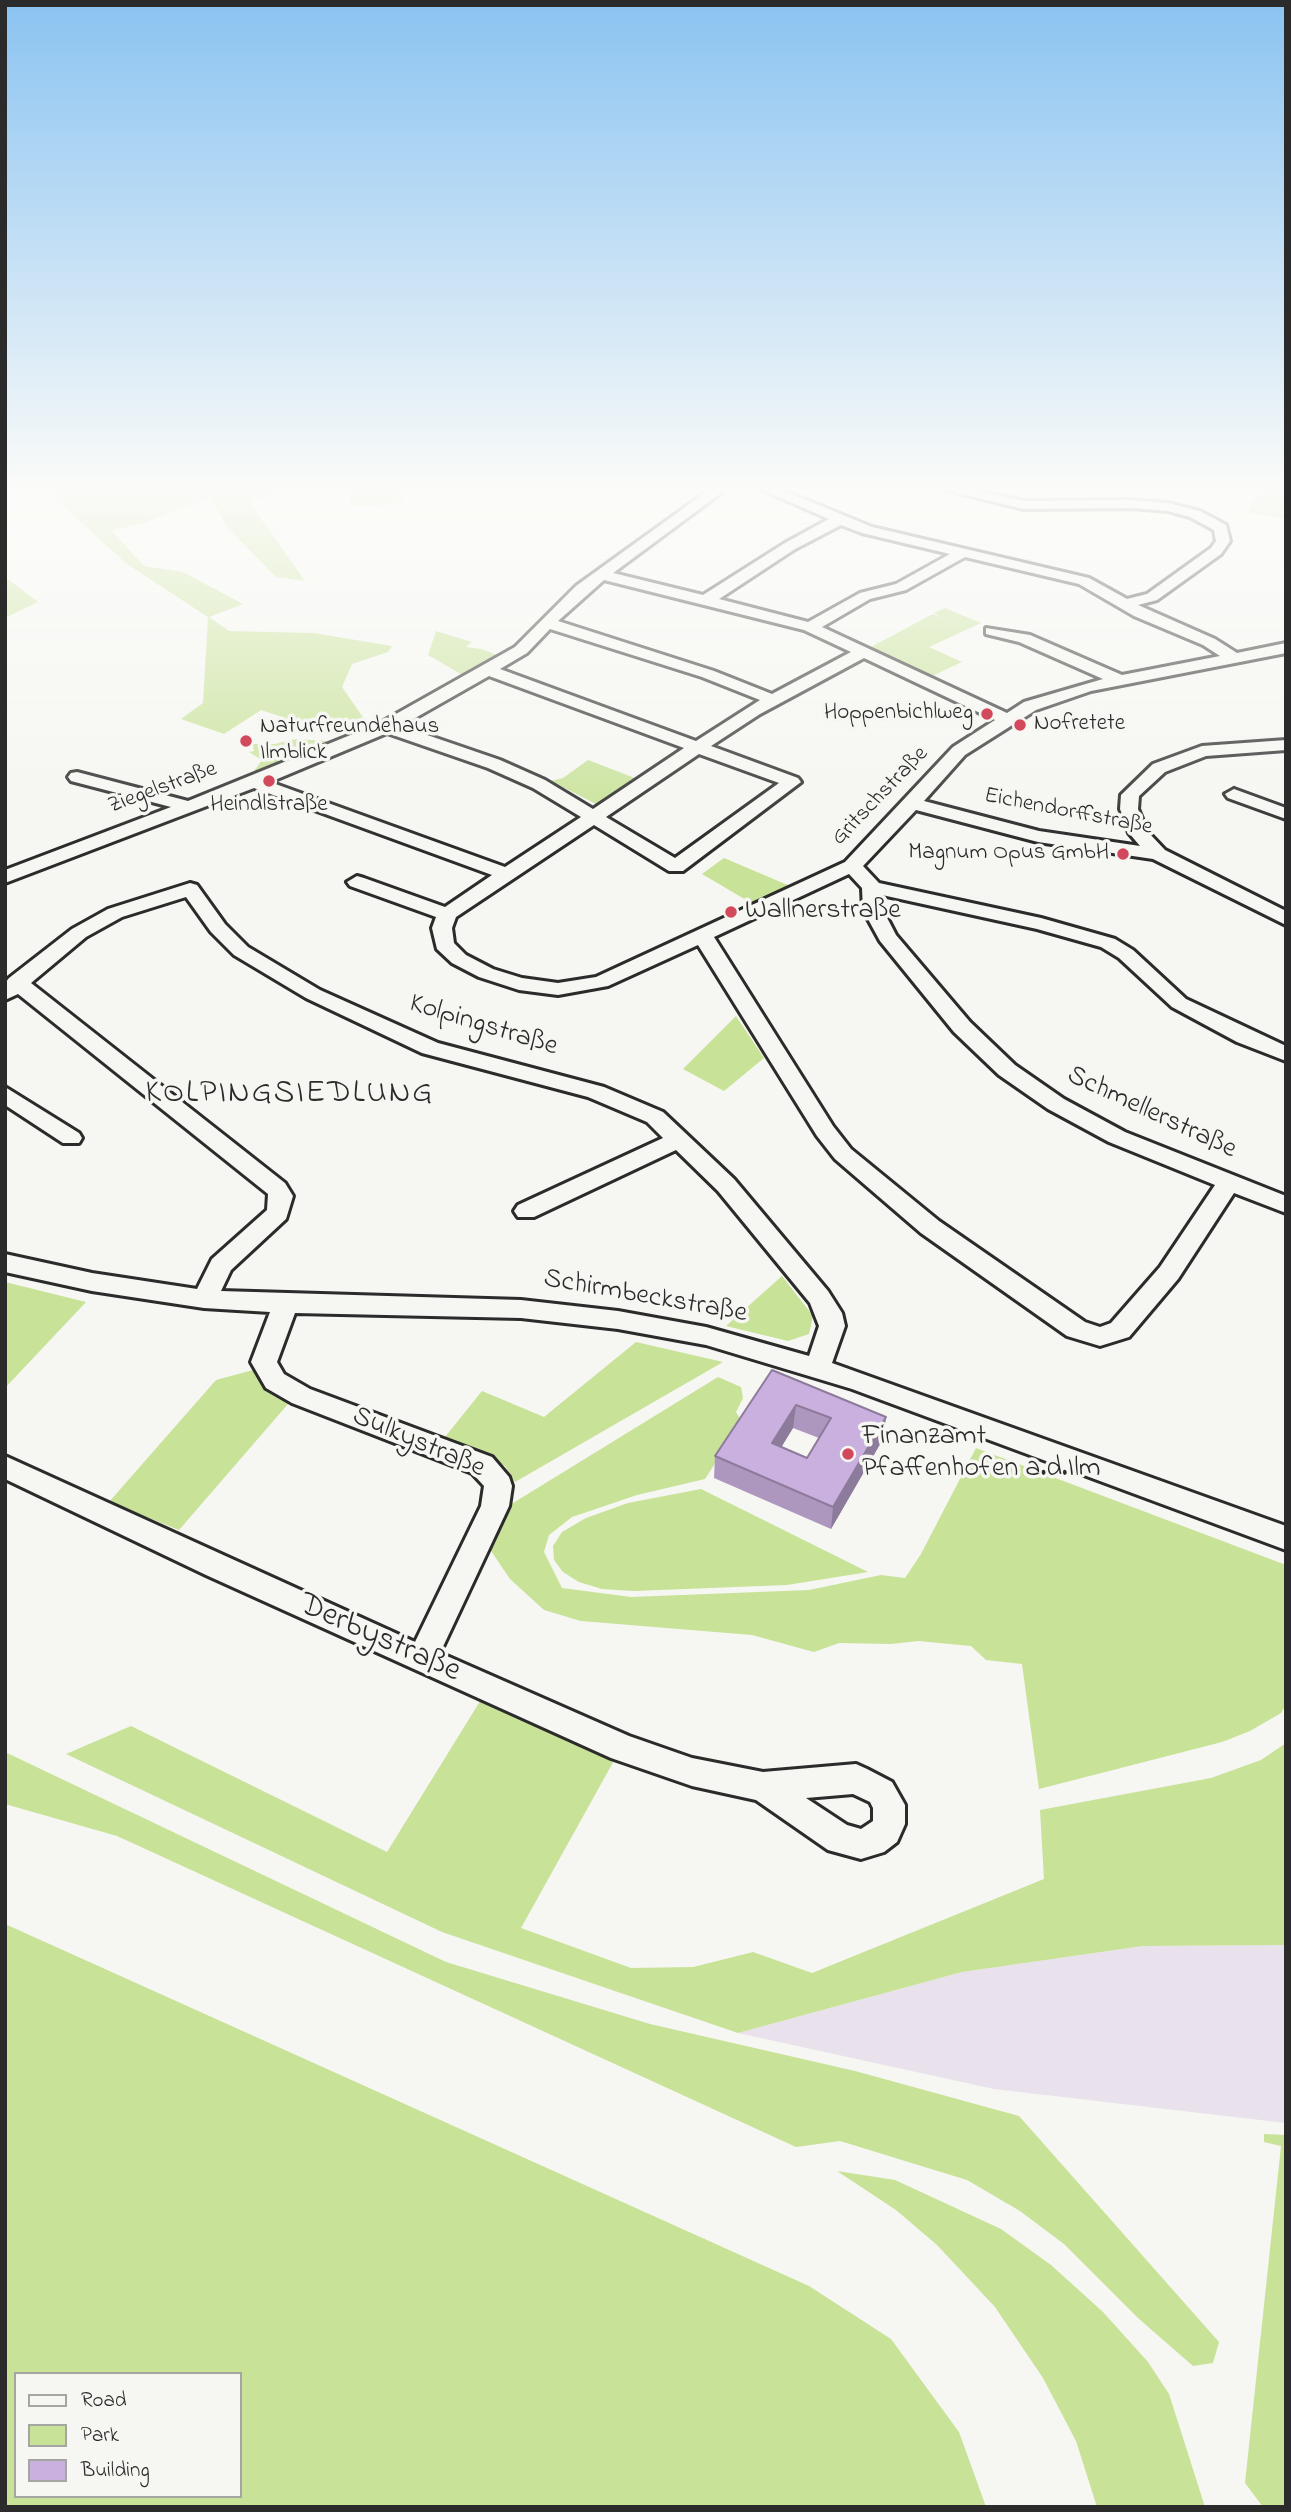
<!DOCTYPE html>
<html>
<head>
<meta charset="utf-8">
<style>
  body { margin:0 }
  #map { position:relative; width:1291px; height:2512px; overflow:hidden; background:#f6f6f2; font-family:"Indie Flower",sans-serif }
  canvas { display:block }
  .frame { position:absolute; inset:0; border:7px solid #2b2b2b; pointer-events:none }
  .legend { position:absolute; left:14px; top:2372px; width:228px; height:126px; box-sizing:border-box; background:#f6f6f2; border:2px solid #a5a5a2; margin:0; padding:9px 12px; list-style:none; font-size:21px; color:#2b2b2b }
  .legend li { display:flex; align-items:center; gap:14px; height:35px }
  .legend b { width:35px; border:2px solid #a5a5a2 }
</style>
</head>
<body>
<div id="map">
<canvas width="1291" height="2512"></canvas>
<div class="frame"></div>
<ul class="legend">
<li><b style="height:9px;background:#f6f6f2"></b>Road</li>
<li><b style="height:19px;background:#c8e298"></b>Park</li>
<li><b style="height:19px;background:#cab0de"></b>Building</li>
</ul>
</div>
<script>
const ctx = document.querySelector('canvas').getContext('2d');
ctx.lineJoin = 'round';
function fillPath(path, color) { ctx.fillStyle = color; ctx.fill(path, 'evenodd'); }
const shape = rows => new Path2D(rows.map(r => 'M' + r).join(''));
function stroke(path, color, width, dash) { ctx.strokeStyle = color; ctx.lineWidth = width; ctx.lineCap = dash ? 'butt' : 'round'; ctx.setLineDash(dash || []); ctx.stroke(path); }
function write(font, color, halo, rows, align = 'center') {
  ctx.font = font + ' "Indie Flower",sans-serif'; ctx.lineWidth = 7; ctx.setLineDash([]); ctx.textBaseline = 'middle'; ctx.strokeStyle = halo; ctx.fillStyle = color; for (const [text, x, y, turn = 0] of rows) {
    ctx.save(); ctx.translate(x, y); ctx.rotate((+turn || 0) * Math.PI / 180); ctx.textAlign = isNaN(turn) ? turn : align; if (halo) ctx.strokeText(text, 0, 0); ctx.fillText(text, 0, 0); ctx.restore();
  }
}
fillPath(shape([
  [1286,1945,1286,2123,994,2089,738,2033,962,1972,1143,1946]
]), '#e9e1ec');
fillPath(shape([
  [45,490,409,490,401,503,350,507,349,495,276,491,267,497,251,499,250,503,305,581,276,577,227,527,210,497,141,524,111,530,144,566,183,572,243,604,209,617,229,631,313,633,392,646,388,652,352,664,342,687,369,726,339,737,347,732,344,728,294,730,303,724,261,710,224,734,181,719,203,703,208,617,127,564],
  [1258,490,1286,490,1286,519,1248,513],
  [5,579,9,580,38,602,5,618],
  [945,608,981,623,929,647,962,662,928,678,867,649,933,614,942,618,934,613],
  [436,631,472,642,466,647,482,649,499,656,466,677,428,655],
  [296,739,328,741,251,775,262,760,249,752,254,751,253,744,275,744],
  [588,760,640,780,600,806,551,781,563,778],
  [724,858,790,886,753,904,702,874],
  [736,1016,764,1058,724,1091,683,1069],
  [782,1276,813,1316,809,1334,788,1341,726,1326],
  [5,1282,86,1302,5,1388],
  [636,1342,723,1362,515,1482,505,1466,445,1437,482,1391,544,1417],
  [257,1369,269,1393,288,1404,179,1530,109,1502,216,1380],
  [718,1377,741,1387,743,1398,736,1412,742,1422,705,1479,637,1495,572,1517,549,1535,544,1552,562,1588,631,1597,809,1590,881,1575,905,1578,921,1554,976,1448,1286,1565,1286,1704,1281,1713,1250,1731,1222,1742,1039,1789,1022,1664,986,1660,971,1646,918,1641,891,1644,839,1643,814,1652,752,1635,581,1621,544,1610,510,1579,487,1545,505,1508],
  [701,1489,868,1572,787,1585,634,1591,602,1589,579,1582,563,1572,554,1560,553,1546,562,1532,586,1518,628,1503],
  [482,1698,616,1757,521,1928,631,1968,693,1967,753,1952,812,1973,1044,1879,1040,1810,1211,1778,1261,1760,1286,1743,1286,1945,1143,1946,962,1972,738,2033,442,1932,66,1754,131,1726,387,1852],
  [5,1752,446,1962,650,2024,855,2071,1019,2116,1219,2342,1213,2363,1193,2366,1138,2318,1064,2244,1020,2211,967,2180,840,2141,796,2147,117,1836,5,1804],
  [5,1924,809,2286,891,2339,959,2432,986,2507,5,2507],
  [16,2374,240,2374,240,2496,16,2496],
  [1264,2134,1286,2135,1286,2507,1263,2507,1245,2483,1281,2146,1264,2142],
  [837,2171,895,2180,1001,2229,1051,2265,1103,2312,1148,2362,1169,2394,1205,2507,1097,2507,1076,2441,1043,2378,995,2307,937,2245,896,2210]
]), '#c8e298');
const minor = shape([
  [709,490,725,490,613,573,703,595,785,543,829,519,763,490,782,490,872,527,1089,578,1127,599,1147,594,1211,548,1216,541,1214,530,1190,517,1168,511,1131,508,1024,509,946,490,972,490,1024,501,1131,500,1168,503,1200,511,1226,525,1230,541,1221,554,1157,600,1138,605,1215,639,1237,653,1286,643,1286,653,1091,691,1036,710,965,755,924,801,1039,831,1140,846,1129,833,1120,809,1121,795,1153,764,1202,746,1286,740,1286,750,1206,756,1165,772,1139,796,1138,809,1147,831,1165,850,1286,911,1286,925,1153,859,1038,842,916,810,863,866,879,883,1041,918,1115,939,1133,950,1186,999,1286,1046,1286,1061,1237,1042,1172,1007,1119,958,1101,947,1037,929,882,895,883,910,896,935,970,1022,1015,1065,1064,1099,1125,1132,1286,1196,1286,1213,1234,1193,1178,1279,1129,1337,1100,1346,1067,1336,921,1233,835,1159,817,1136,698,945,608,986,558,995,519,990,479,977,452,963,437,949,432,928,436,917,350,886,347,882,357,876,364,878,445,907,492,875,254,788,5,883,5,870,171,807,71,781,68,777,71,773,77,772,188,801,380,723,515,647,576,586,709,490],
  [841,525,862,533,950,554,896,584,860,593,808,622,719,599,795,549,841,525],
  [965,557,1079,584,1134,616,1203,645,1220,656,1122,675,1030,635,986,628,986,634,1019,642,1103,679,1024,702,1007,713,822,627,870,599,906,590,965,557],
  [604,580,804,630,851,652,772,694,714,671,558,621,604,580],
  [550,629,702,677,760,700,696,741,500,669,527,653,550,629],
  [864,658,995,720,953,747,845,862,596,977,558,983,522,978,493,969,466,955,454,943,452,928,456,917,594,825,669,871,683,871,801,782,798,778,711,746,760,714,864,658],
  [489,676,684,748,593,809,545,780,500,760,401,726,489,676],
  [387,733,488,768,533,788,581,817,505,867,270,782,387,733],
  [699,754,779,783,675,858,606,817,699,754],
  [849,874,862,888,863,910,880,941,954,1032,999,1075,1048,1109,1109,1142,1215,1185,1160,1267,1111,1323,1100,1327,1085,1322,939,1221,851,1149,833,1126,714,937,849,874],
  [1234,789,1286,808,1286,819,1228,798,1225,794,1234,789],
  [190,883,197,885,225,924,248,947,320,990,438,1043,604,1087,663,1112,734,1179,828,1291,842,1313,845,1326,832,1363,1286,1526,1286,1550,852,1389,706,1345,618,1329,521,1318,295,1313,277,1362,284,1374,310,1389,492,1457,509,1477,512,1486,509,1506,440,1653,629,1736,692,1758,763,1772,856,1764,867,1769,892,1782,905,1805,905,1824,897,1842,884,1852,861,1859,828,1850,756,1800,692,1786,611,1758,206,1575,5,1479,5,1456,415,1642,481,1506,484,1486,472,1473,292,1403,266,1388,251,1362,270,1312,204,1308,92,1291,5,1272,5,1254,92,1273,197,1289,212,1259,267,1210,268,1194,18,994,5,1000,5,983,9,978,72,929,108,909,190,883],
  [186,897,211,932,234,955,306,998,422,1053,588,1097,647,1122,663,1138,518,1205,514,1211,518,1217,534,1217,676,1150,718,1191,810,1303,819,1326,809,1356,706,1327,618,1311,521,1300,221,1291,231,1270,286,1219,293,1196,285,1183,31,983,86,937,122,917,186,897],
  [853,1794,870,1802,873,1808,873,1821,861,1829,847,1825,806,1798,853,1794],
  [5,1087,79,1133,82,1138,79,1143,63,1143,5,1105,5,1087]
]);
stroke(minor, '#2b2b2b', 6);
fillPath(minor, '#f6f6f2');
fillPath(shape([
  [772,1370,886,1417,883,1439,831,1529,714,1478,715,1456],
  [793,1428,819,1438,807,1458,781,1447]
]), '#ae97bf');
fillPath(shape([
  [796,1405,793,1428,770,1466,772,1443],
  [886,1417,883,1439,831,1529,833,1507]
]), '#8d7b9b');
const building = shape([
  [772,1370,886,1417,833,1507,715,1456,772,1370],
  [796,1405,831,1418,807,1458,772,1443,796,1405]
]);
fillPath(building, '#cab0de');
stroke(building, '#8d7b9b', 2);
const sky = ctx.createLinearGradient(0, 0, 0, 842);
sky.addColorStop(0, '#8ac3f1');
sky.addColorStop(0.58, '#fbfbf9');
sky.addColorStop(1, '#fbfbf900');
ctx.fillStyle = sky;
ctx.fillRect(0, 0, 1291, 842);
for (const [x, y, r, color] of [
  [987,714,7,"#d1495b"],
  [1020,725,7,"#d1495b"],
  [246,741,7,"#d1495b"],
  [269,781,7,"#d1495b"],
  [1123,854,7,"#d1495b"],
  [731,912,7,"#d1495b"],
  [848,1454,7,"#d1495b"]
]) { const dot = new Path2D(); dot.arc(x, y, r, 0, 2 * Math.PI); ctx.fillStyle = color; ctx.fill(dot); stroke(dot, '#f6f6f2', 2.5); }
write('23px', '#2b2b2b', '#f6f6f2', [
  ["Hoppenbichlweg",973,714],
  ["Nofretete",1034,725,"left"],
  ["Naturfreundehaus",260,728,"left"],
  ["Ilmblick",260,754,"left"],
  ["Heindlstraße",269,806,"center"],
  ["Magnum Opus GmbH",1109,854]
], 'right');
write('23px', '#2b2b2b', '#f6f6f2', [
  ["Ziegelstraße",163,789,-20],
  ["Gritschstraße",881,797,-46],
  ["Eichendorffstraße",1068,813,11]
]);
write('28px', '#2b2b2b', '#f6f6f2', [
  ["Wallnerstraße",745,912],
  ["Finanzamt",862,1438],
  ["Pfaffenhofen a.d.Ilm",862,1470]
], 'left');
write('28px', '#2b2b2b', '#f6f6f2', [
  ["Kolpingstraße",483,1027,17],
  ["Schmellerstraße",1151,1114,25],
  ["Schirmbeckstraße",645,1298,10],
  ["Sulkystraße",418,1444,23]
]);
ctx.letterSpacing = '2px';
write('32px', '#2b2b2b', '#f6f6f2', [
  ["KOLPINGSIEDLUNG",290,1096]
]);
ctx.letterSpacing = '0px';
write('33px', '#2b2b2b', '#f6f6f2', [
  ["Derbystraße",379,1640,24]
]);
</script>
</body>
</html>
